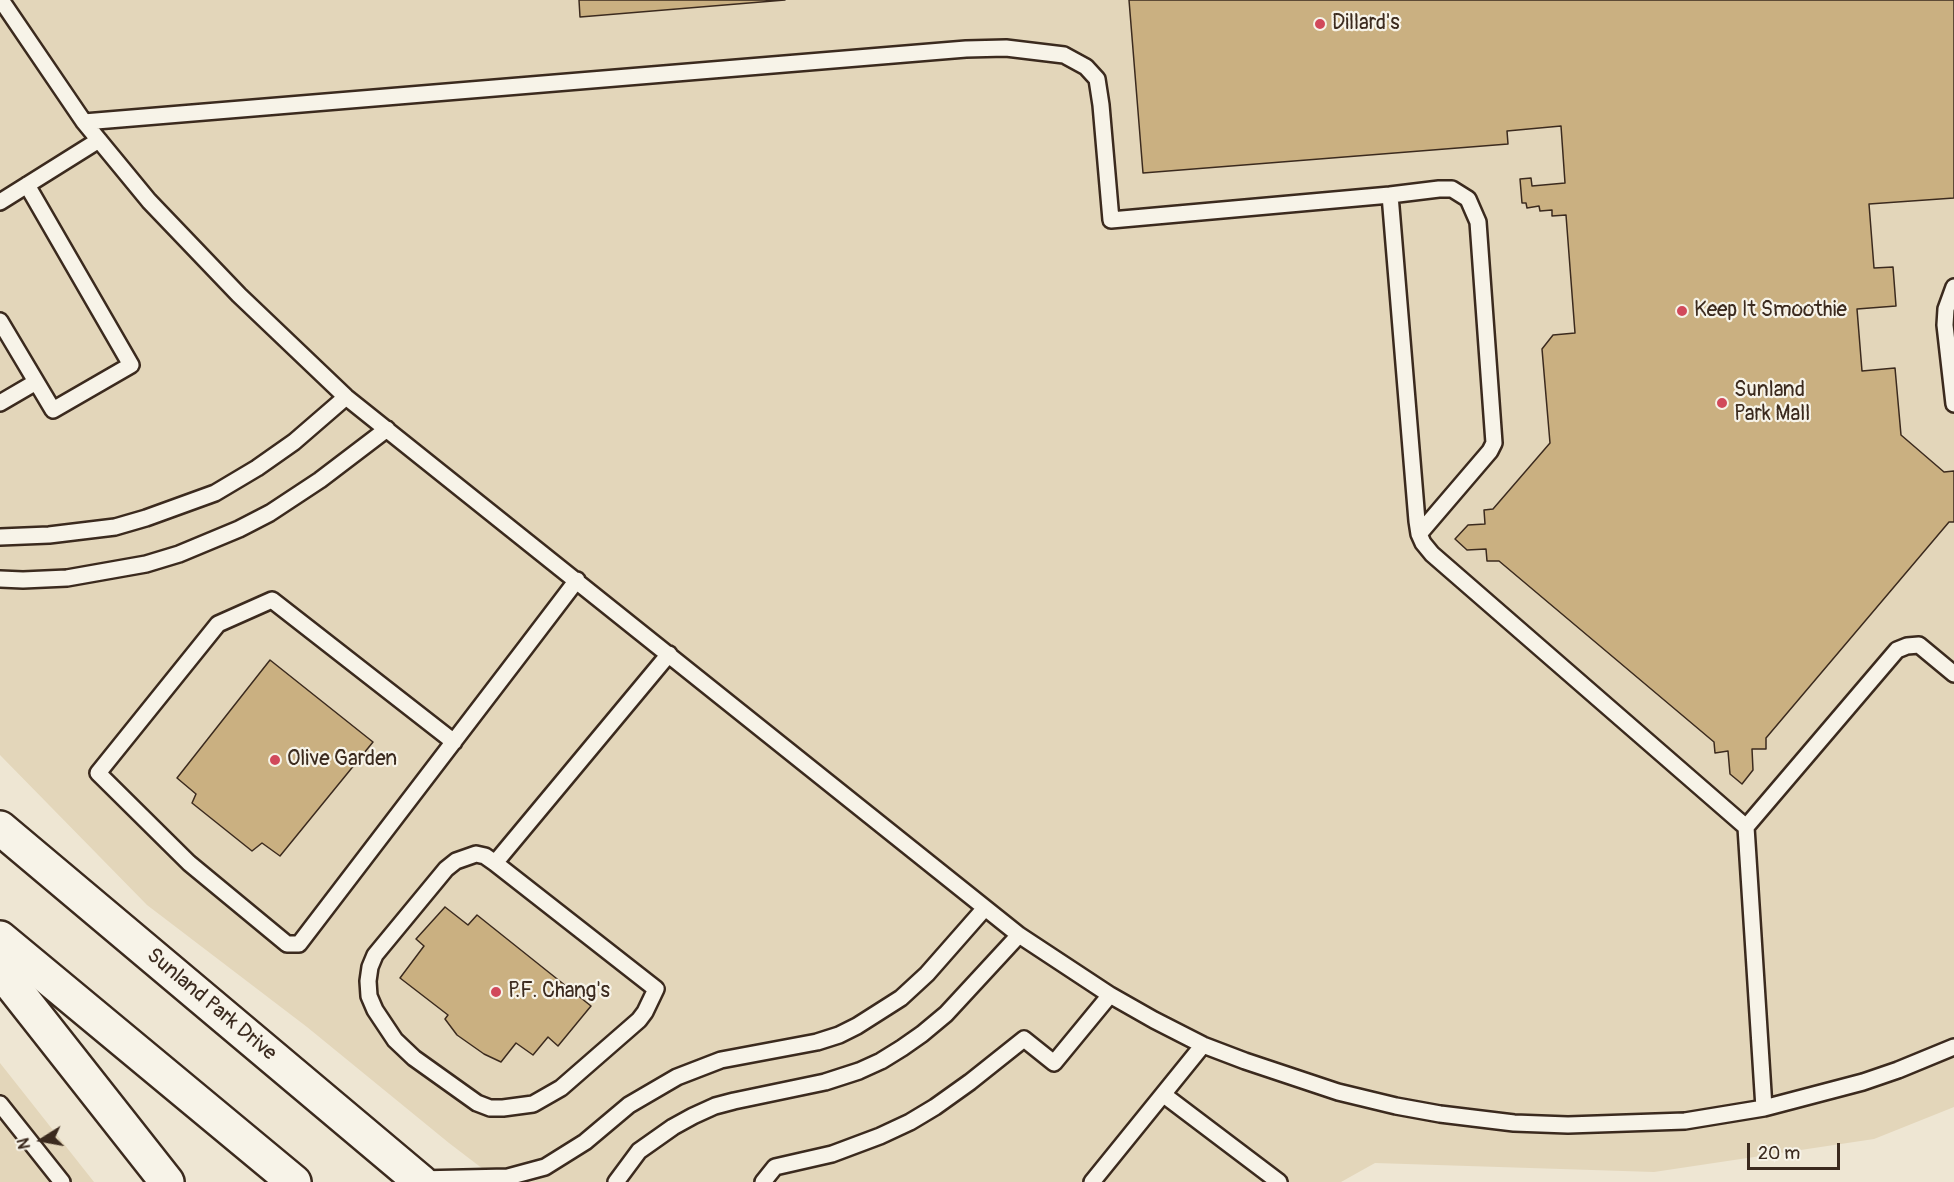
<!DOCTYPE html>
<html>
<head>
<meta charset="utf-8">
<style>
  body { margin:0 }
  #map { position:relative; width:1954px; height:1182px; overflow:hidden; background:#eee6d3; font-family:Pangolin,sans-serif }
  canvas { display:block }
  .north { position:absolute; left:12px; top:1110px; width:60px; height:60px; -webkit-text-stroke:4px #f7f3e8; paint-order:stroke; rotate:259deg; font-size:16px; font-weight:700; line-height:24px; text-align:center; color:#3b2a1e }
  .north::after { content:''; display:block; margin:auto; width:21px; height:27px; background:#3b2a1e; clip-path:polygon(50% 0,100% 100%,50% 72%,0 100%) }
  .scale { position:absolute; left:1747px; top:1143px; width:93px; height:27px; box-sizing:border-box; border:3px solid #3b2a1e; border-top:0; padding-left:8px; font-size:18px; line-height:21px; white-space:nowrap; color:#3b2a1e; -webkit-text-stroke:4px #f7f3e8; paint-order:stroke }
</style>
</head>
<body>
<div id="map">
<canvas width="1954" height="1182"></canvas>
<div class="north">N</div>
<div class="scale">20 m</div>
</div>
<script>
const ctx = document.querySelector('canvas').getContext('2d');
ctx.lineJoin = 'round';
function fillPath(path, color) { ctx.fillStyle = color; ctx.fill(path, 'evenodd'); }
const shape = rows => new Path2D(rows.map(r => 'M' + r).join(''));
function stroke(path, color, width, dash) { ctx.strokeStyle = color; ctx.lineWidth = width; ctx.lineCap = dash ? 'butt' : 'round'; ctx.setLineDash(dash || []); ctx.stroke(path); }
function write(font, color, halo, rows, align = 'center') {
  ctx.font = font + ' Pangolin,sans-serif'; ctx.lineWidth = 4.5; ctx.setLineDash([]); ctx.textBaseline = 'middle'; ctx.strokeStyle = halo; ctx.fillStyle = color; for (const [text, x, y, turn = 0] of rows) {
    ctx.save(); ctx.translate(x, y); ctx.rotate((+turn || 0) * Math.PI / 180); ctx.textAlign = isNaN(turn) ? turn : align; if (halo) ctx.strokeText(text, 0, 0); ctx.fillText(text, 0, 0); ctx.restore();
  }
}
fillPath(shape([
  [0,0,1954,0,1954,1107,1874,1139,1654,1172,1375,1163,1341,1182,500,1182,449,1143,307,1027,147,905,0,755],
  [0,1063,94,1182,0,1182]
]), '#e3d6ba');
const building = shape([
  [579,0,785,0,580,17,579,0],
  [1129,0,1954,0,1954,198,1869,204,1874,268,1893,267,1896,306,1857,309,1862,371,1895,368,1901,435,1944,472,1954,471,1954,522,1949,522,1766,738,1766,749,1752,749,1753,770,1742,784,1730,774,1728,751,1715,753,1714,742,1499,561,1487,561,1486,549,1467,550,1455,539,1468,525,1485,524,1484,510,1493,509,1550,443,1542,349,1553,335,1575,333,1566,215,1552,216,1552,210,1540,211,1539,206,1527,208,1526,203,1522,203,1520,179,1531,178,1532,186,1565,183,1561,126,1507,131,1508,144,1143,173,1129,0],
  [270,660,373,742,280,856,262,843,252,851,192,803,196,794,177,778,270,660],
  [445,907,468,925,477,915,591,1006,558,1046,548,1037,533,1055,516,1043,501,1062,484,1054,457,1035,445,1019,448,1015,400,978,424,946,416,939,445,907]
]);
fillPath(building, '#cab081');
stroke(building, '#3b2a1e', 1.5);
const service = shape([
  [1,0,84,122,149,201,239,295,346,397,1019,935,1110,995,1154,1020,1203,1045,1245,1061,1338,1092,1396,1106,1440,1114,1514,1123,1568,1125,1685,1121,1764,1108,1863,1082,1898,1070,1954,1047],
  [84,122,966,49,1006,48,1064,55,1086,67,1097,79,1101,105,1111,220,1390,195,1417,521,1419,534,1423,543,1432,554,1746,827,1897,650,1907,646,1919,645,1954,674],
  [1390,195,1439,189,1452,189,1468,199,1478,222,1494,443,1490,451,1419,534],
  [0,202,99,140],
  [1954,287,1946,309,1945,325,1954,404],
  [0,321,53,410,131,365,27,185],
  [0,403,36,382],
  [0,537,49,535,115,527,146,518,215,493,257,468,294,442,346,397],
  [0,579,23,580,67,578,146,564,179,554,239,529,270,513,320,480,387,429],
  [454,742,272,600,218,624,98,773,189,863,287,944,299,944,526,647,577,580],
  [1746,827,1764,1108],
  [495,863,485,856,476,854,456,861,446,869,375,955,370,967,368,981,369,996,375,1010,395,1040,414,1058,477,1103,490,1108,503,1108,533,1104,561,1088,639,1020,645,1012,656,989,495,863,669,654],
  [1164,1095,1279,1182],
  [0,1104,62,1182],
  [418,1179,508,1177,545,1167,585,1142,629,1105,677,1077,721,1060,817,1042,839,1035,857,1026,901,998,927,974,985,908],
  [616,1182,639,1151,673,1127,693,1116,715,1106,734,1101,825,1082,859,1071,881,1061,902,1048,922,1034,946,1014,1019,935],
  [763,1182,775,1167,832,1154,880,1136,910,1122,935,1107,970,1082,1024,1039,1054,1063,1110,995],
  [1092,1182,1203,1045]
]);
const secondary = shape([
  [0,828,421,1182],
  [0,938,294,1182]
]);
const motorway = shape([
  [0,970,167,1182]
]);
stroke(service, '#3b2a1e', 20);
stroke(secondary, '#3b2a1e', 38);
stroke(motorway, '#3b2a1e', 38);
stroke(service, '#f7f3e8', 15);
stroke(secondary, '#f7f3e8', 33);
stroke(motorway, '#f7f3e8', 33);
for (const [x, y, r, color] of [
  [1320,24,6,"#d1495b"],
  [1682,311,6,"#d1495b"],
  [1722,403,6,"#d1495b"],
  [275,760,6,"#d1495b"],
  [496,992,6,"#d1495b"]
]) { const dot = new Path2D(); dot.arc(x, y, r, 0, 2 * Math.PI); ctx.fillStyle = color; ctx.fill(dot); stroke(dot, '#f7f3e8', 2); }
write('21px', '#3b2a1e', '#f7f3e8', [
  ["Dillard's",1332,24],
  ["Keep It Smoothie",1694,311],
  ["Sunland",1734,391],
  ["Park Mall",1734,415],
  ["Olive Garden",287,760],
  ["P.F. Chang's",508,992]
], 'left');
write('21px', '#3b2a1e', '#f7f3e8', [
  ["Sunland Park Drive",211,1005,40]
]);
</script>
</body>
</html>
